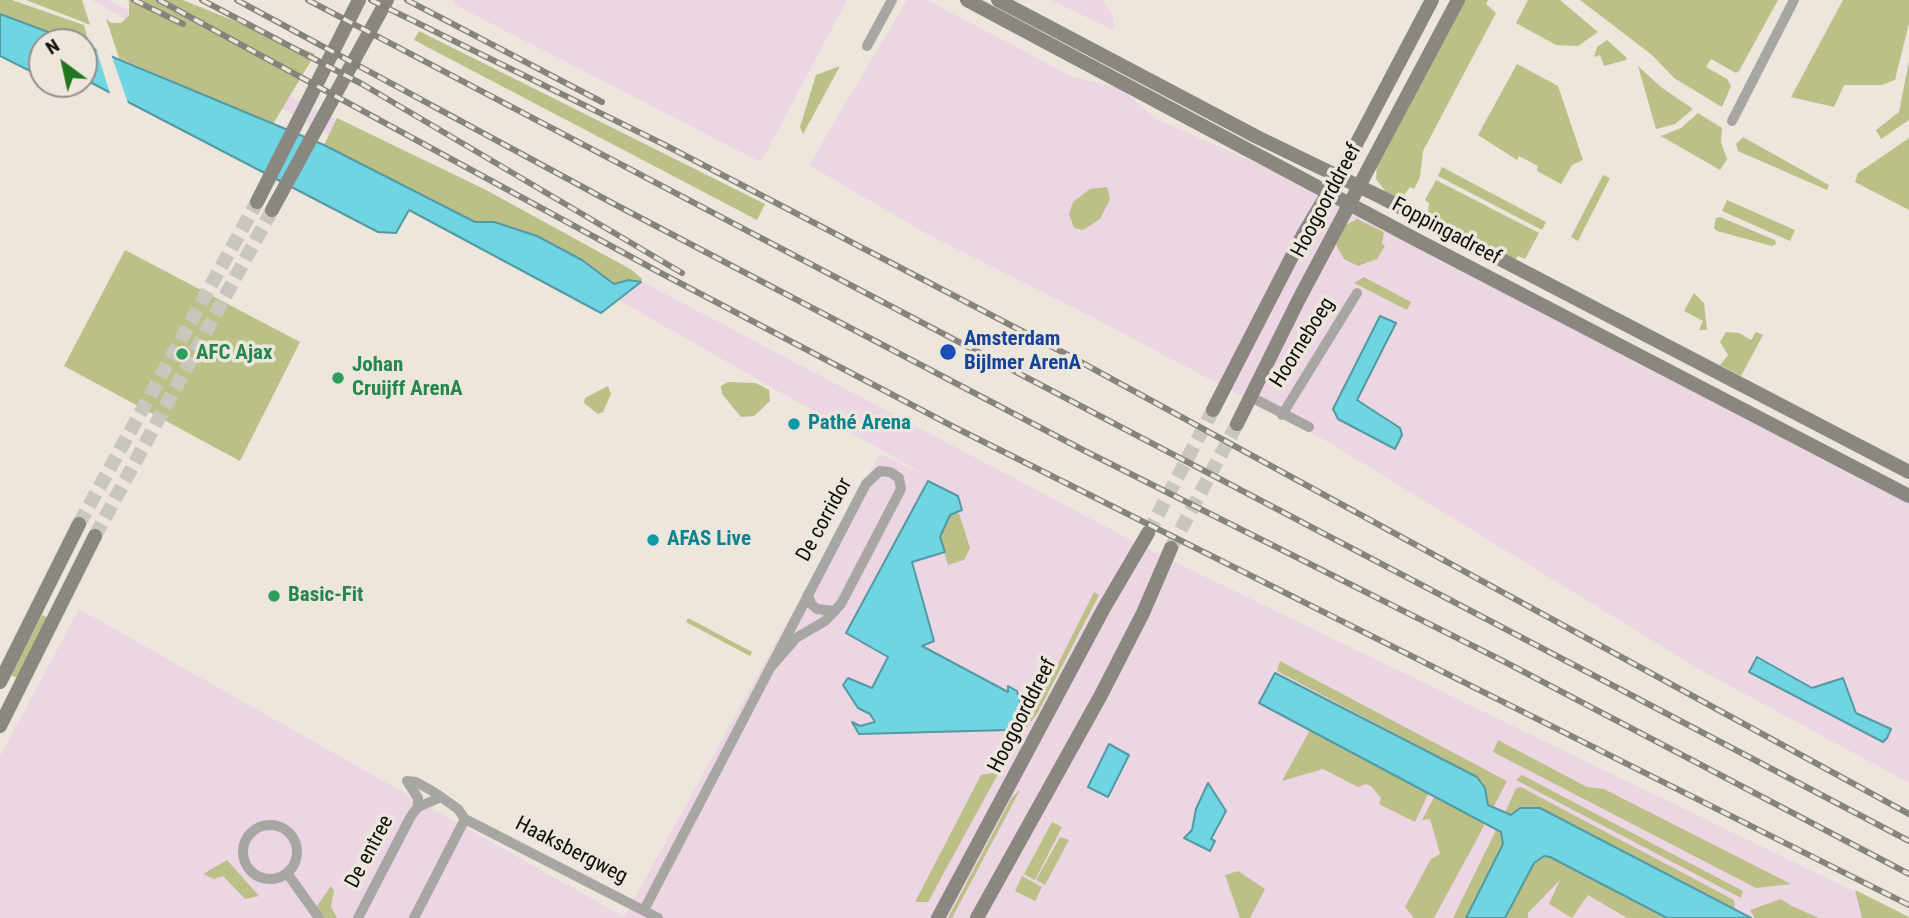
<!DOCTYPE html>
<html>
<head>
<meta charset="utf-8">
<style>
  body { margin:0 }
  #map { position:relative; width:1909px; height:918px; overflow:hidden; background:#ece6dc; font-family:"Roboto Condensed",sans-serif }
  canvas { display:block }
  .north { position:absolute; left:28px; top:28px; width:70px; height:70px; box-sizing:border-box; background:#ece6dc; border:2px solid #949089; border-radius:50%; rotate:327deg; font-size:19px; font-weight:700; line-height:28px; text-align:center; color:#110f0c }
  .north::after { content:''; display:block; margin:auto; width:24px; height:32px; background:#237620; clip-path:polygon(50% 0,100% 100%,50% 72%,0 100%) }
</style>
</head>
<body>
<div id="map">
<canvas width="1909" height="918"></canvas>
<div class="north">N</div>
</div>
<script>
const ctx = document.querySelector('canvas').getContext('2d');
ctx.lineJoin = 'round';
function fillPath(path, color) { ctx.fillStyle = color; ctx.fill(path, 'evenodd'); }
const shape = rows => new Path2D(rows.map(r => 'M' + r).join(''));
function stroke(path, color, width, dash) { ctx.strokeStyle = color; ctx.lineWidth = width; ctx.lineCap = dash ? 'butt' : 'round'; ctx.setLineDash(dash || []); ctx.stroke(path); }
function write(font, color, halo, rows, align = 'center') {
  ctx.font = font + ' "Roboto Condensed",sans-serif'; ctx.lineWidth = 7; ctx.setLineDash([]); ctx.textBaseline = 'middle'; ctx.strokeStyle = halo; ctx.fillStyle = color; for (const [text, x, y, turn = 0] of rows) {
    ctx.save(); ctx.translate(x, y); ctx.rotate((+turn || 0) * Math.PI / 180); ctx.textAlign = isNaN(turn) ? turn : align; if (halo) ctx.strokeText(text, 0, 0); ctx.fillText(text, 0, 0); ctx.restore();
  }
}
fillPath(shape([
  [92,0,109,0,1152,551,1909,918,0,918,0,756,79,609,624,917,880,454,929,477],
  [453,0,847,0,761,162,455,5],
  [907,0,927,0,1073,77,1119,88,1156,119,1313,188,1909,496,1909,783,1699,669,1330,443,1098,320,929,235,809,165],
  [1051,0,1102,0,1113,15,1114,27,1111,29]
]), '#ecd6e3');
fillPath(shape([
  [0,0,12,0,84,25,90,47,84,42,76,42,0,14],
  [26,0,82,0,90,25,83,22],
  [129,0,183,0,315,54,273,124,119,58,106,18,111,23,121,23,129,16],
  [1463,0,1488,0,1486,4,1496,13,1423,151,1420,177,1414,189,1410,187,1400,200,1385,191,1376,179,1377,164],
  [1528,0,1560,0,1598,32,1578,46,1556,45,1516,23],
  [1580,0,1778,0,1739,71,1736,73,1711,59,1706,67,1727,79,1731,86,1722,107,1674,78,1652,55],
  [1843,0,1909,0,1909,23,1895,80,1882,85,1844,85,1834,107,1791,97],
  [419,31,765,204,757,220,414,40],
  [1607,40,1627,58,1626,60,1604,66,1600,55,1594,57,1597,47],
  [1909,61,1909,120,1881,139,1876,130,1899,112],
  [1517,64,1558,86,1583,160,1572,165,1561,184,1537,171,1538,166,1519,156,1517,160,1478,135],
  [840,66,803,134,800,127,816,75],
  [1638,66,1661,87,1693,109,1675,124,1656,129],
  [1698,113,1722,128,1721,142,1727,159,1720,170,1661,136,1681,128],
  [337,118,486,190,632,270,642,279,641,282,629,280,614,284,557,245,537,236,494,222,476,222,326,148,324,145],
  [1743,137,1825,183,1829,185,1827,190,1738,151,1736,144],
  [1909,138,1909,210,1855,182,1858,173],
  [1442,167,1546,222,1542,230,1438,176],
  [1603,175,1610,178,1578,241,1571,237],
  [1436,180,1539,233,1525,259,1518,256,1515,260,1428,215,1429,203,1425,200],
  [1107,187,1110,199,1100,219,1083,230,1074,228,1069,214,1073,202,1090,189],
  [1727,200,1795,230,1790,241,1722,211],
  [1720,217,1775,240,1776,244,1772,246,1717,231,1714,228,1716,218],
  [1357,219,1384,232,1382,244,1385,246,1377,259,1358,266,1344,259,1336,245,1344,226],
  [125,250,300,342,240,461,64,366],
  [1364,277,1411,302,1407,310,1354,283],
  [1694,293,1704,303,1707,330,1699,330,1703,321,1684,311],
  [1726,332,1739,333,1751,340,1756,332,1763,335,1741,376,1720,365,1728,355,1720,342],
  [728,382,756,383,769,390,770,401,754,416,741,417,722,394,721,386],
  [608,386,611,394,603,412,598,414,584,403,585,398],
  [959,513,970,548,964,560,948,565,940,537,950,515],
  [1094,592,1099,595,1037,714,1017,739,1014,737,1035,697,1049,682],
  [42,615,49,618,18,677,14,677,10,674],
  [688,618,752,652,750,656,686,622],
  [1280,661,1507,781,1494,806,1488,805,1485,788,1477,777,1277,671],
  [1310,730,1428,794,1415,822,1379,804,1381,798,1371,786,1366,784,1358,787,1323,769,1282,781],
  [1498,740,1587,787,1604,789,1791,884,1756,888,1493,752],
  [999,772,928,902,915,902,981,775],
  [1522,775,1743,891,1741,898,1516,780],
  [1521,787,1734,900,1735,910,1540,808,1520,808,1511,815,1505,813,1516,788],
  [1020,790,952,918,948,918,1012,797],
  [1434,797,1482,821,1484,826,1434,918,1414,918,1405,907,1431,859,1440,854,1430,819,1422,820],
  [1052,822,1062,827,1035,880,1024,874],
  [1496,830,1501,832,1503,844,1466,918,1453,918],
  [1060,837,1069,840,1045,885,1036,880],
  [1544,856,1550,857,1667,918,1627,918,1588,895,1572,918,1549,904,1560,880,1528,913,1528,918,1505,918,1534,863],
  [227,860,259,896,245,899,223,876,214,879,203,874],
  [1238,871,1265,889,1250,918,1240,918,1225,875],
  [1022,876,1042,887,1035,901,1015,891],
  [331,886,334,891,331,907,337,918,323,918,317,906],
  [1855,890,1909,917,1909,918,1862,918],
  [1781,899,1792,906,1819,918,1755,918,1750,910]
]), '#bcc086');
const water = shape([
  [0,14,48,32,76,42,42,42,42,77,0,56,0,14],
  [84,45,324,145,475,222,494,222,537,236,582,260,614,284,629,280,641,282,601,313,409,210,396,233,378,232,84,79,84,45],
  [1380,316,1396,323,1357,400,1400,428,1402,435,1395,449,1338,419,1333,409,1380,316],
  [928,481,958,496,962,510,950,515,940,537,945,552,912,562,934,641,922,646,1008,692,1008,686,1017,691,1021,705,1008,730,859,734,852,722,860,726,875,722,870,714,858,708,843,685,848,678,872,688,888,657,846,633,928,481],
  [1757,657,1812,688,1843,678,1856,713,1891,729,1887,738,1883,742,1749,672,1757,657],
  [1275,673,1477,777,1485,788,1488,805,1511,815,1520,808,1540,808,1751,918,1667,918,1550,857,1544,856,1534,863,1505,918,1466,918,1503,844,1501,832,1259,703,1275,673],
  [1109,744,1129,755,1108,797,1088,787,1109,744],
  [1208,783,1226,811,1211,839,1215,841,1210,851,1184,838,1192,830,1196,809,1208,783]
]);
fillPath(water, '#6fd5e2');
stroke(water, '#539aa2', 2);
fillPath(shape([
  [95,45,110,51,129,106,111,97]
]), '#ece6dc');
stroke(shape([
  [79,524,257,202],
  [1148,533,1213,410],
  [95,536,272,210],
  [1171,548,1237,424]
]), '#cbc6bd', 14, [14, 7]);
stroke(shape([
  [867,46,892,0],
  [1732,121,1794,0],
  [1251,397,1309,427],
  [1282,415,1357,293],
  [808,594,811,604,817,609,835,611],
  [407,781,416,782,434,792,458,809,465,819],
  [407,781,418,798,418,807],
  [465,819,658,918],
  '243 852a27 27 0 1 1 54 0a27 27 0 1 1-54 0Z',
  [287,873,319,918],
  [644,910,866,484,880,471,890,472,899,478,901,489,841,604,825,621,796,638,771,667],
  [358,918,411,816,418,807,439,798],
  [414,918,465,819]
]), '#a8a6a2', 10);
stroke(shape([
  [967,0,1415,239,1909,496],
  [998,0,1257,137,1381,197,1909,472],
  [257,202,359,0],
  [272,210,387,0],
  [1213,410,1304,233,1351,154,1432,0],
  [1237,424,1299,299,1458,0],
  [0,682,79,524],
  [0,726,95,536],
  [938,918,1104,608,1148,533],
  [977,918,1101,695,1143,613,1171,548]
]), '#898780', 14);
const rail = shape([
  [134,0,183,24],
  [159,0,657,271,952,426,1909,905],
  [202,0,362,84,682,273],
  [237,0,616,205,1085,451,1505,662,1909,874],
  [308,0,1909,841],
  [371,0,663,144,1066,354,1909,814],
  [407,0,602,102]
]);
stroke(rail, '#87837c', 6);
stroke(rail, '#ece6dc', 3.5, [10]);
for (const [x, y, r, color] of [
  [948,352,9,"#1a4fb4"],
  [182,354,7,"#2e9e5b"],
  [338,378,7,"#2e9e5b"],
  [794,424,7,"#0f9aa8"],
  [653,540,7,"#0f9aa8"],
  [274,596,7,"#2e9e5b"]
]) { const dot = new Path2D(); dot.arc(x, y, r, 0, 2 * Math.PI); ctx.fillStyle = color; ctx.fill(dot); stroke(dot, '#ece6dc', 2.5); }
write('21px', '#110f0c', '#ece6dc', [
  ["Hoogoorddreef",1327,201,-62],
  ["Foppingadreef",1446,232,28],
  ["Hoorneboeg",1303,343,-58],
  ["De corridor",825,520,-61],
  ["Hoogoorddreef",1023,716,-63],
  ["Haaksbergweg",571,851,27],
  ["De entree",370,852,-62]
]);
write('bold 21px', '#164399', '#ece6dc', [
  ["Amsterdam",964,340],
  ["Bijlmer ArenA",964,364]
], 'left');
write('bold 21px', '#27864d', '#ece6dc', [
  ["AFC Ajax",196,354],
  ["Johan",352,366],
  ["Cruijff ArenA",352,390],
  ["Basic-Fit",288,596]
], 'left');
write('bold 21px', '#0d838f', '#ece6dc', [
  ["Pathé Arena",808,424],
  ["AFAS Live",667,540]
], 'left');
</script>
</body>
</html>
